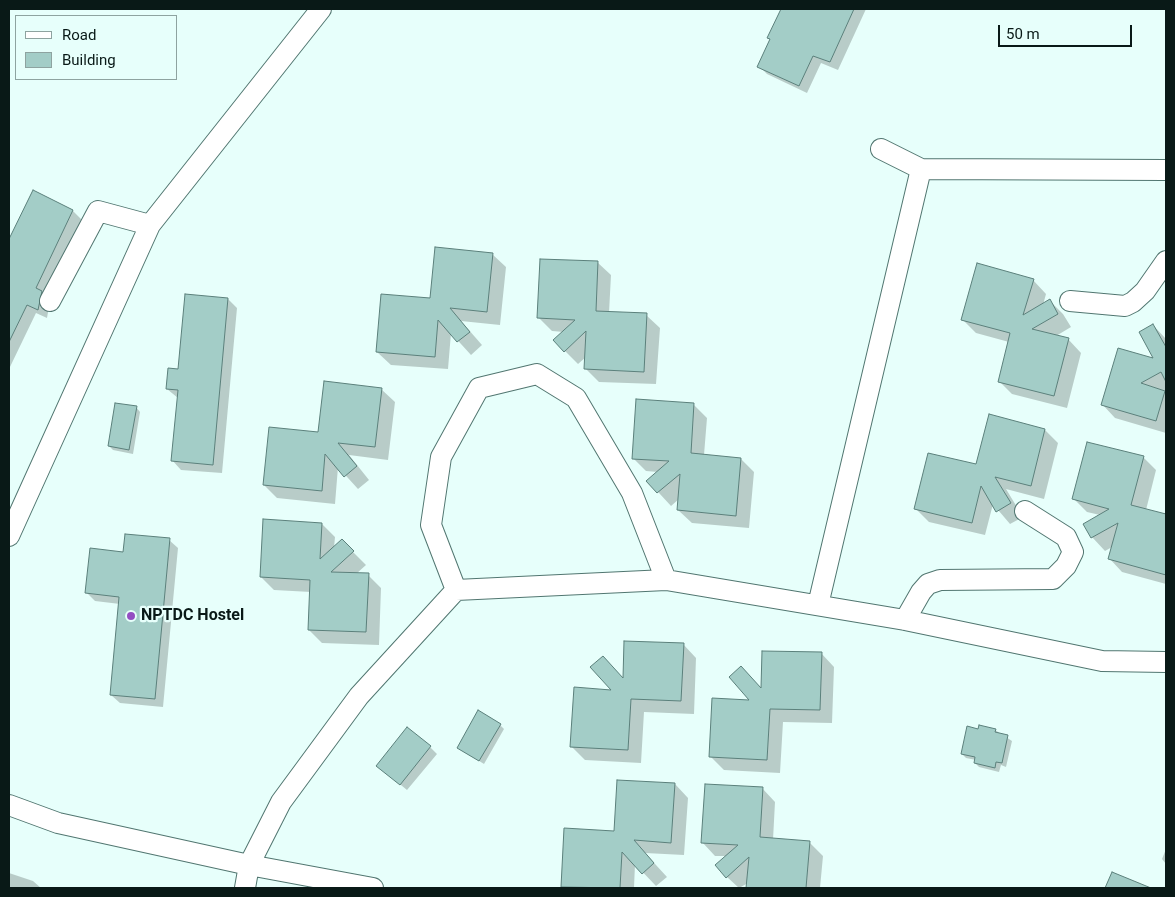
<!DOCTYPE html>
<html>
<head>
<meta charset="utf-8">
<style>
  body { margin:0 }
  #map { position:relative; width:1175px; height:897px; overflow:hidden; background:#e7fffb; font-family:Roboto,sans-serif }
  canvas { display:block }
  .frame { position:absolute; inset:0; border:10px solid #091917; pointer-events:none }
  .legend { position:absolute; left:15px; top:15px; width:162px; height:65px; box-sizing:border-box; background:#e7fffb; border:1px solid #8ea3a0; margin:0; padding:6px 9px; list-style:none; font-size:15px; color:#091917 }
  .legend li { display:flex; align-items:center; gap:10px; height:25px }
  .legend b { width:25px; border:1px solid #8ea3a0 }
  .scale { position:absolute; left:998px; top:25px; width:134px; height:22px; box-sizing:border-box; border:2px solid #091917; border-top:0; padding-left:6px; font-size:15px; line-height:18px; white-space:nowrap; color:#091917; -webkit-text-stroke:4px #e7fffb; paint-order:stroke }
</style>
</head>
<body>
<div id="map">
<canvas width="1175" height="897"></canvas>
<div class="frame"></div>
<ul class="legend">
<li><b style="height:6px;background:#fff"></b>Road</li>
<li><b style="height:14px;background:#a3cdc7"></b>Building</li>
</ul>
<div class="scale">50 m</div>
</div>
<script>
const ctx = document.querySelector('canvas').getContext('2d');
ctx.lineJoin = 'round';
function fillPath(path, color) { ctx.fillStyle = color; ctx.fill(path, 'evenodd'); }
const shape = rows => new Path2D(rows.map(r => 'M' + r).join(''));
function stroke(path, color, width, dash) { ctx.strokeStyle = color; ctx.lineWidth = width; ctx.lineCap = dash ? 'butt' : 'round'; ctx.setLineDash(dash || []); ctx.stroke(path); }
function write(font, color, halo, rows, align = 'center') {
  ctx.font = font + ' Roboto,sans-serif'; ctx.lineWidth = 4.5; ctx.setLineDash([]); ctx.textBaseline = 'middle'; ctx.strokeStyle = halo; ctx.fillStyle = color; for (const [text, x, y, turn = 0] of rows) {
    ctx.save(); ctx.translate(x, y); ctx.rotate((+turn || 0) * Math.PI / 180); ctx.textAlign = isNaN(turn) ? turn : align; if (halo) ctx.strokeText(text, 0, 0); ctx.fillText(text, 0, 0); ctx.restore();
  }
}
fillPath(shape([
  [782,9,866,9,838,70,821,63,807,93,767,74,759,66,771,40,768,37],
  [33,192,73,211,82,220,45,296,50,301,47,318,36,313,9,369,9,242],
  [492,254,506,267,500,325,461,321,482,345,471,355,451,333,448,369,391,365,377,352,431,299],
  [597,262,611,275,609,313,646,315,660,328,656,384,599,382,585,368,586,357,578,364,554,340,564,332,552,331,539,318],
  [1033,280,1046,294,1043,305,1050,301,1063,314,1071,327,1056,336,1068,339,1081,353,1067,408,1012,394,999,381,1009,342,976,333,962,319],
  [228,299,237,308,222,473,181,470,172,460,178,398,167,389],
  [1153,325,1166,339,1166,433,1115,418,1102,404,1156,360],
  [381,389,395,402,388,460,349,455,369,480,358,489,338,467,335,504,277,498,264,485,319,434],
  [694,405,707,418,704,455,741,459,754,472,749,528,692,523,678,510,679,499,671,506,648,481,658,472,646,471,633,458],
  [136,407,140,412,133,454,113,450,109,446],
  [1045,430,1058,443,1044,499,1006,489,1023,517,1010,524,993,504,985,535,929,522,916,509,977,465],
  [1143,457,1156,470,1146,510,1166,515,1166,584,1122,572,1109,558,1112,547,1105,551,1092,537,1085,524,1100,515,1087,512,1074,499],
  [322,524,335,537,334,548,342,541,366,565,356,574,368,575,381,588,379,645,322,643,309,630,311,592,274,590,261,577],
  [169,540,178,548,163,707,120,703,111,695,120,604,95,601,87,593,124,553],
  [683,644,696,658,694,714,644,712,641,763,585,760,571,746,614,691],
  [821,653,834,667,832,723,783,722,780,773,724,770,711,757,752,701,762,690],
  [500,725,504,729,484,764,458,748],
  [979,730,995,730,1012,741,1006,767,1001,765,999,772,979,767,975,763,976,760,966,758,962,754],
  [430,747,437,754,407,790,385,772],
  [675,784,688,798,684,855,645,853,667,877,656,886,635,864,634,888,565,888,563,886,615,832],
  [762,788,775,802,773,840,809,842,823,856,820,888,748,888,748,883,739,888,727,877,727,856,715,856,702,842],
  [1166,849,1166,864,1162,859],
  [9,873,33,881,41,888,9,888]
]), '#0003');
const building = shape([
  [781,9,854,9,830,62,813,56,799,86,757,67,770,39,767,38,781,9],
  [33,190,73,210,36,288,42,291,38,310,27,305,9,342,9,239,33,190],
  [435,247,493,253,487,312,450,308,470,332,457,342,438,320,435,357,376,352,381,294,430,298,435,247],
  [540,259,598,261,596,311,647,313,644,372,584,369,586,331,564,352,553,340,575,320,537,318,540,259],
  [977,263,1034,279,1023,315,1050,299,1058,314,1032,329,1069,338,1054,396,998,382,1010,333,961,320,977,263],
  [185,294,228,298,213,465,171,461,178,390,166,389,168,368,178,369,185,294],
  [1153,324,1166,347,1166,382,1161,372,1141,383,1165,391,1156,421,1101,405,1118,348,1153,358,1139,332,1153,324],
  [324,381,382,388,375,447,338,443,357,466,344,477,325,454,322,491,263,485,269,427,318,432,324,381],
  [636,399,694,403,691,453,741,458,736,516,677,510,680,474,657,493,646,481,669,461,632,459,636,399],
  [115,403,137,406,129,450,108,446,115,403],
  [989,414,1045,429,1031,486,995,477,1011,503,996,512,981,486,972,523,914,509,928,453,976,464,989,414],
  [1087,442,1144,456,1131,505,1166,514,1166,575,1108,559,1118,523,1091,538,1083,524,1109,509,1072,499,1087,442],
  [263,519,322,523,320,559,342,539,354,551,331,572,369,573,366,632,308,630,310,580,260,577,263,519],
  [125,534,170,538,155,699,110,695,119,597,85,593,90,548,123,552,125,534],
  [624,641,684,643,681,701,631,699,628,750,570,747,574,687,611,690,590,667,603,656,623,678,624,641],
  [762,651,822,652,820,710,770,709,767,760,709,757,712,698,749,700,729,677,741,666,761,688,762,651],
  [478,710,501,724,479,761,457,748,478,710],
  [979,725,996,729,995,732,1008,735,1002,763,996,762,995,768,974,763,975,757,961,754,967,726,978,729,979,725],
  [407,727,431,746,400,785,376,766,407,727],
  [617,780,675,783,671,843,634,840,654,863,642,874,622,852,620,888,561,887,564,828,614,831,617,780],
  [705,784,763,787,760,837,810,841,806,888,746,888,749,857,726,878,715,865,738,845,701,843,705,784],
  [1112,872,1151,888,1105,888,1112,872]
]);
fillPath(building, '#a3cdc7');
stroke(building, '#5b807b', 1);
const minor = shape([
  [881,149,921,169,1166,170],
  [50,301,98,211,150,225],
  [1070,301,1125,306,1133,302,1145,291,1166,261],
  [9,536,150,225,321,9],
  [456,590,431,525,441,457,479,388,537,374,576,398,632,493,666,580],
  [818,605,921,169],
  [905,620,921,592,928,584,940,580,1053,579,1066,566,1073,552,1066,537,1025,511],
  [9,805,58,823,249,865,373,888],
  [245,888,249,865,281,802,359,696,456,590,666,580,905,620,1102,661,1166,662]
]);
stroke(minor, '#517670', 22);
stroke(minor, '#fff', 20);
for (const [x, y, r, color] of [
  [131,616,5,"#944ec2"]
]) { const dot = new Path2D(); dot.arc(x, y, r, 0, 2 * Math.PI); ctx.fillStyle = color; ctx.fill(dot); stroke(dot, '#e7fffb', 2); }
write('bold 16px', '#091917', '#e7fffb', [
  ["NPTDC Hostel",141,616]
], 'left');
</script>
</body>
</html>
